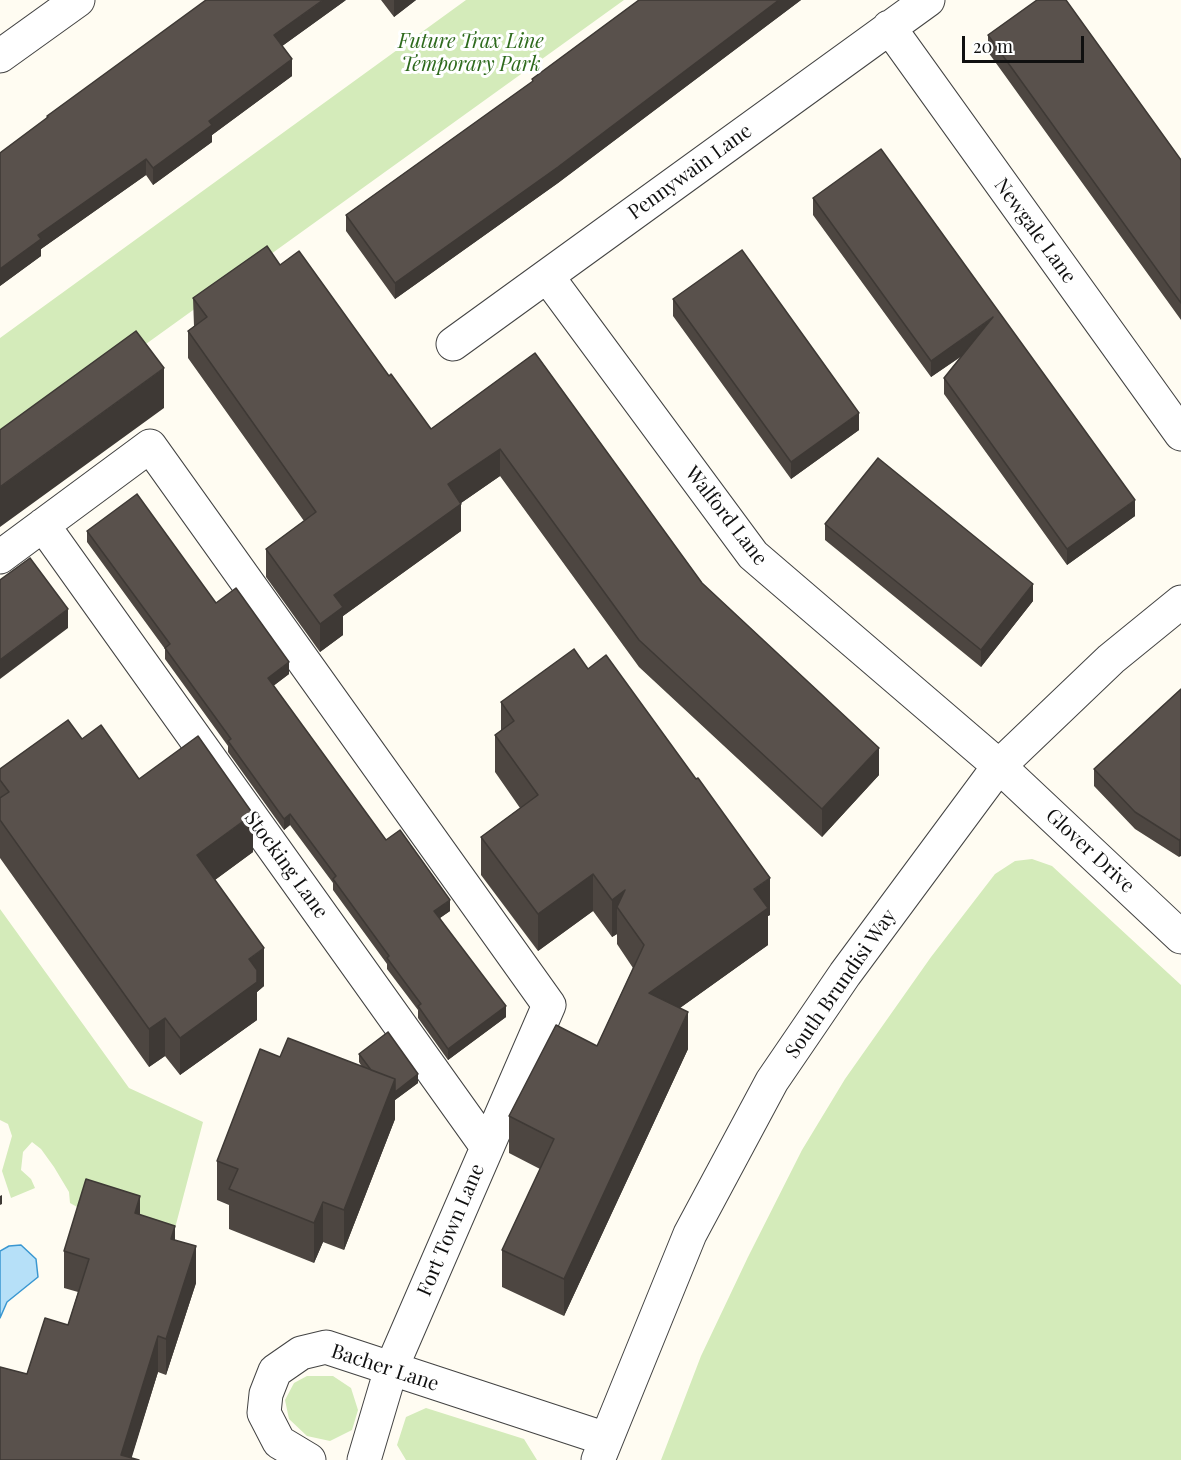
<!DOCTYPE html>
<html>
<head>
<meta charset="utf-8">
<style>
  body { margin:0 }
  #map { position:relative; width:1181px; height:1460px; overflow:hidden; background:#fffcf2; font-family:"Playfair Display",serif }
  canvas { display:block }
  .scale { position:absolute; left:962px; top:36px; width:122px; height:27px; box-sizing:border-box; border:3px solid #101010; border-top:0; padding-left:8px; font-size:18px; line-height:21px; white-space:nowrap; color:#101010; -webkit-text-stroke:4px #fff; paint-order:stroke }
</style>
</head>
<body>
<div id="map">
<canvas width="1181" height="1460"></canvas>
<div class="scale">20 m</div>
</div>
<script>
const ctx = document.querySelector('canvas').getContext('2d');
ctx.lineJoin = 'round';
function fillPath(path, color) { ctx.fillStyle = color; ctx.fill(path, 'evenodd'); }
const shape = rows => new Path2D(rows.map(r => 'M' + r).join(''));
function stroke(path, color, width, dash) { ctx.strokeStyle = color; ctx.lineWidth = width; ctx.lineCap = dash ? 'butt' : 'round'; ctx.setLineDash(dash || []); ctx.stroke(path); }
function write(font, color, halo, rows, align = 'center') {
  ctx.font = font + ' "Playfair Display",serif'; ctx.lineWidth = 6; ctx.setLineDash([]); ctx.textBaseline = 'middle'; ctx.strokeStyle = halo; ctx.fillStyle = color; for (const [text, x, y, turn = 0] of rows) {
    ctx.save(); ctx.translate(x, y); ctx.rotate((+turn || 0) * Math.PI / 180); ctx.textAlign = isNaN(turn) ? turn : align; if (halo) ctx.strokeText(text, 0, 0); ctx.fillText(text, 0, 0); ctx.restore();
  }
}
fillPath(shape([
  [466,0,624,0,0,449,0,338],
  [1032,859,1052,866,1181,985,1181,1460,661,1460,701,1356,748,1257,802,1150,845,1079,931,957,995,874,1015,861],
  [0,909,129,1088,203,1122,175,1228,86,1212,70,1203,69,1192,54,1167,41,1149,32,1142,23,1152,21,1170,31,1179,35,1188,11,1198,2,1171,12,1136,8,1124,0,1120],
  [307,1376,333,1376,351,1388,358,1410,352,1430,330,1441,307,1436,289,1419,285,1400,294,1383],
  [426,1408,524,1439,537,1460,406,1460,397,1445,406,1417]
]), '#d4ebba');
const water = shape([
  [21,1245,36,1259,38,1277,7,1302,0,1318,0,1251,9,1246,21,1245]
]);
fillPath(water, '#b6e0f8');
stroke(water, '#3a97d1', 1.5);
const minor = shape([
  [889,27,1181,434],
  [0,56,78,0],
  [547,276,753,555,999,766,1181,937],
  [453,344,928,0],
  [43,525,487,1147],
  [0,557,150,446,549,1005,391,1369,364,1460],
  [309,1460,279,1442,264,1413,266,1394,275,1371,301,1353,326,1347,606,1439],
  [598,1460,690,1234,772,1081,845,974,999,766,1111,659,1181,602]
]);
stroke(minor, '#434343', 35);
stroke(minor, '#fff', 33);
fillPath(shape([
  [346,0,282,46,292,76,212,135,212,142,153,185,146,175,41,249,41,256,0,286,47,116],
  [381,0,416,0,394,17],
  [639,0,801,0,558,183,395,299,346,231,346,215,532,82,532,79],
  [988,35,1181,160,1181,320,988,52],
  [813,198,1135,516,1067,565,944,394,944,378,962,356,931,377,813,215],
  [280,265,389,376,431,429,535,353,702,583,879,775,822,837,639,667,500,476,461,503,461,531,343,616,343,635,320,652,266,577,266,549,304,521,188,358,188,331,194,326,193,298],
  [673,299,859,430,791,479,673,316],
  [825,524,1033,601,981,667,825,540],
  [87,531,216,603,289,674,273,686,386,840,450,911,440,918,506,1017,448,1060,418,1018,418,1010,387,969,387,964,333,890,333,883,290,825,284,830,228,752,228,746,165,659,165,649,87,542],
  [1181,689,1179,857,1135,829,1094,786,1094,769],
  [501,702,770,915,768,916,768,945,680,1008,688,1049,564,1316,502,1287,502,1250,540,1169,509,1153,509,1116,597,1046,633,968,617,944,617,934,612,937,593,911,538,951,481,875,481,837,520,808,495,772,495,735,501,731],
  [82,739,139,779,253,852,215,880,264,986,257,992,257,1020,180,1075,165,1056,149,1067,0,858,0,769],
  [359,1054,418,1083,395,1100,395,1119,344,1250,323,1242,314,1263,229,1229,229,1205,217,1200,217,1161,280,1057,362,1067,359,1062],
  [140,1214,175,1240,196,1283,166,1375,158,1372,131,1458,0,1460,27,1374,68,1325,78,1292,64,1288,64,1251]
]), '#4d4641');
fillPath(shape([
  [323,0,346,0,274,52,274,35],
  [394,0,416,0,394,17],
  [779,0,801,0,558,183,395,299,395,283],
  [292,59,292,76,212,135,212,142,153,185,153,168,209,121],
  [146,159,146,175,41,249,41,256,0,286,0,269,38,235],
  [993,317,993,334,931,377,931,361],
  [164,368,164,408,0,527,0,487],
  [859,413,859,430,791,479,791,462],
  [500,449,500,476,448,512,448,484],
  [1135,500,1135,516,1067,565,1067,549],
  [461,504,461,531,343,616,343,635,320,652,320,624,334,595],
  [1033,584,1033,601,981,667,981,650],
  [68,609,68,628,0,679,0,660],
  [289,662,289,674,268,690,268,678],
  [879,748,879,775,822,837,822,809],
  [253,814,253,852,197,893,197,855],
  [290,814,290,825,284,830,284,819],
  [1181,839,1181,856,1179,857,1179,840],
  [593,874,593,911,538,951,538,914],
  [770,878,770,915,768,916,768,945,649,1030,649,993,754,889],
  [625,890,617,907,617,934,612,937,612,900],
  [450,900,450,911,434,922,434,911],
  [264,948,264,986,257,992,257,1020,180,1075,180,1038,249,959],
  [506,1006,506,1017,448,1060,448,1049],
  [688,1012,688,1049,564,1316,564,1279],
  [165,1018,165,1056,149,1067,149,1029],
  [418,1074,418,1083,395,1100,395,1119,344,1250,344,1210,395,1079],
  [2,1195,2,1204,0,1205,0,1196],
  [140,1196,140,1232,135,1213],
  [323,1202,323,1242,314,1263,314,1223],
  [175,1226,175,1262,171,1239],
  [196,1246,196,1283,166,1375,166,1339],
  [158,1336,158,1372,131,1460,121,1455]
]), '#3e3935');
const building = shape([
  [206,0,323,0,274,35,292,59,209,121,212,125,153,168,146,159,38,235,41,239,0,269,0,153,48,117,47,116,206,0],
  [639,0,779,0,558,167,395,283,346,215,533,81,532,79,639,0],
  [1037,0,1066,0,1181,160,1181,303,988,35,1037,0],
  [881,149,1135,500,1067,549,944,378,993,317,931,361,813,198,881,149],
  [267,246,280,265,299,251,389,376,391,374,431,429,535,353,702,583,879,748,822,809,639,640,500,449,448,484,461,504,334,595,343,607,320,624,266,549,316,512,188,331,207,317,193,298,267,246],
  [742,250,859,413,791,462,673,299,742,250],
  [136,331,164,368,0,487,0,430,136,331],
  [878,458,1033,584,981,650,825,524,878,458],
  [137,494,216,603,236,588,289,662,268,678,386,840,400,830,450,900,434,911,506,1006,448,1049,418,1006,421,1004,387,958,389,956,333,879,336,876,290,814,284,819,228,741,231,739,165,648,170,644,87,531,137,494],
  [30,558,68,609,0,660,0,580,30,558],
  [574,649,588,669,606,655,696,779,698,778,770,878,754,889,768,908,649,993,688,1012,564,1279,502,1250,554,1139,509,1116,556,1025,597,1046,644,945,617,907,625,890,612,900,593,874,538,914,481,837,538,795,495,735,514,721,501,702,574,649],
  [1181,689,1181,839,1179,840,1135,812,1094,769,1181,689],
  [68,720,82,739,101,725,139,779,198,736,253,814,197,855,264,948,249,959,257,970,257,982,180,1038,165,1018,149,1029,0,820,0,798,9,792,0,780,0,769,68,720],
  [388,1032,418,1074,395,1092,395,1079,371,1070,359,1054,388,1032],
  [288,1038,395,1079,344,1210,323,1202,314,1223,229,1189,238,1169,217,1161,260,1049,280,1057,288,1038],
  [86,1179,140,1196,135,1213,175,1226,171,1239,196,1246,166,1339,158,1336,121,1455,139,1460,0,1460,0,1367,27,1374,45,1318,68,1325,89,1259,64,1251,86,1179]
]);
fillPath(building, '#59514c');
stroke(building, '#3e3935', 1.5);
write('italic 20px', '#2e6a1d', '#fff', [
  ["Future Trax Line",471,42],
  ["Temporary Park",471,65]
]);
write('20px', '#101010', '#fff', [
  ["Pennywain Lane",690,172,-36],
  ["Newgale Lane",1035,231,54],
  ["Walford Lane",726,516,52],
  ["Glover Drive",1090,851,43],
  ["Stocking Lane",286,865,54],
  ["South Brundisi Way",841,984,-55],
  ["Fort Town Lane",451,1230,-67],
  ["Bacher Lane",385,1368,18]
]);
</script>
</body>
</html>
